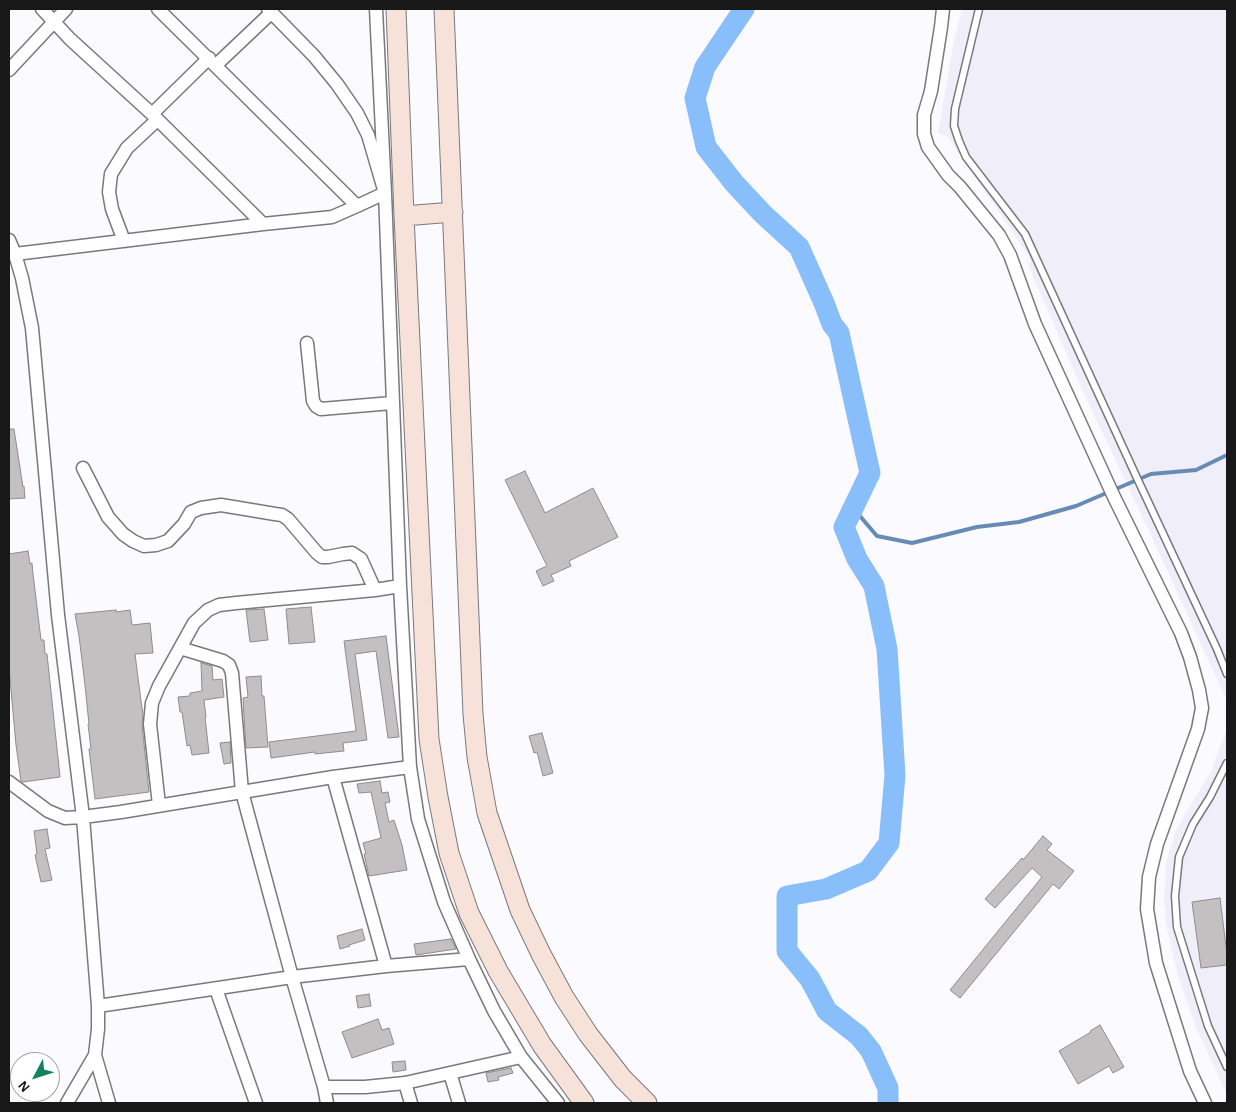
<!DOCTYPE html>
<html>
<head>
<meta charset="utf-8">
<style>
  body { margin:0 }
  #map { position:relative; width:1236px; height:1112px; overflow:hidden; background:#fbfafe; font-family:"Alegreya Sans",sans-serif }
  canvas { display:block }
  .frame { position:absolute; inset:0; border:10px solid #181819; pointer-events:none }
  .north { position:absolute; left:10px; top:1052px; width:50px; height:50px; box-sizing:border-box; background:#fff; border:1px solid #a3a3a3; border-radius:50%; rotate:230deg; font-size:14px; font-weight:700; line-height:20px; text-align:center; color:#181819 }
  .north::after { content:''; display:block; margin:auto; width:18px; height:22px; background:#128260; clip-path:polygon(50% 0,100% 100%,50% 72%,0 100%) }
</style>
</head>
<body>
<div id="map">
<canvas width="1236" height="1112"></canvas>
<div class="frame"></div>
<div class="north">N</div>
</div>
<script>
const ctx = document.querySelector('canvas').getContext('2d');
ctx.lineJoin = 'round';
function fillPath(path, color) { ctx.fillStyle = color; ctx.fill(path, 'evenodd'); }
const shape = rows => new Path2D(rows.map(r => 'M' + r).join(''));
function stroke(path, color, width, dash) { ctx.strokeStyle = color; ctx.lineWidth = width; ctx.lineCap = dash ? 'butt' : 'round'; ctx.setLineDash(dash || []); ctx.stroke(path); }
fillPath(shape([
  [962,9,1227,9,1227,1093,1225,1090,1197,1030,1178,976,1166,925,1164,897,1166,863,1176,830,1211,771,1226,731,1226,699,1148,529,1079,383,1029,267,1030,258,948,137,938,133,954,41]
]), '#f0eef9');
stroke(shape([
  [853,508,877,536,912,543,977,527,1019,522,1076,506,1151,474,1196,470,1227,455]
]), '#668cb6', 4);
stroke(shape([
  [744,9,705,67,695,98,706,147,734,183,763,214,799,247,824,303,832,324,839,333,870,473,844,527,857,559,874,586,887,649,895,775,889,843,868,871,826,889,787,896,787,951,810,979,827,1011,859,1036,871,1051,888,1088,888,1103]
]), '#88befa', 21);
const building = shape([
  [9,429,14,429,23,487,24,486,25,498,9,499,9,429],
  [525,471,545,513,593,488,618,537,569,561,571,566,551,575,554,581,543,586,536,571,547,566,505,480,525,471],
  [28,551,30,564,32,563,33,574,41,640,44,640,45,654,47,654,60,777,23,782,21,781,16,745,9,668,9,554,28,551],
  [311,607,315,642,289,644,286,609,311,607],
  [264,609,268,640,250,642,246,610,264,609],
  [116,610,116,612,130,610,132,625,150,623,153,653,135,654,141,701,143,715,142,725,149,792,95,799,89,749,91,749,88,724,89,724,85,685,79,636,75,614,116,610],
  [386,636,399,737,388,738,376,651,355,654,367,740,343,743,344,751,315,754,315,752,271,758,269,742,356,731,344,641,386,636],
  [201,663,212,666,213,680,222,679,224,697,204,700,206,717,205,717,209,753,192,755,190,745,187,746,182,712,180,712,178,697,190,696,190,693,202,691,201,663],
  [261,676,262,696,264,696,268,747,246,748,243,698,248,697,246,677,261,676],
  [542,733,553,773,543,776,537,752,534,753,529,736,542,733],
  [230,742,231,763,224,764,220,743,230,742],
  [380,781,382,793,388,792,390,802,385,803,389,822,394,820,402,845,407,870,369,876,364,854,366,854,363,843,381,838,371,792,359,793,357,784,380,781],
  [47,829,50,848,45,849,52,880,41,882,35,855,37,854,34,831,47,829],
  [1043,836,1052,844,1047,850,1074,871,1059,889,1053,884,960,998,950,990,1042,877,1032,868,995,908,985,899,1022,858,1023,860,1043,836],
  [1220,898,1227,954,1227,965,1201,968,1192,902,1220,898],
  [362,929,365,940,349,945,350,946,340,949,337,936,362,929],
  [451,939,456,949,416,955,414,944,451,939],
  [369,994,371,1006,358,1008,356,996,369,994],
  [378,1019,382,1030,389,1028,394,1044,352,1058,342,1032,378,1019],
  [1100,1025,1124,1067,1113,1073,1109,1066,1078,1084,1059,1051,1091,1032,1090,1031,1100,1025],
  [405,1061,406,1070,393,1072,392,1062,405,1061],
  [511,1068,513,1073,498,1077,499,1080,488,1082,486,1073,511,1068]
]);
fillPath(building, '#c4c0c2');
stroke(building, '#908c8e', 1);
const service = shape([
  [979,9,955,109,954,126,959,141,966,157,1025,234,1137,478,1217,649,1227,674],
  [1227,763,1210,797,1193,824,1179,857,1175,896,1177,927,1208,1026,1227,1067]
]);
const minor = shape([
  [42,9,70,39,152,114,263,224],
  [158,9,357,206,385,193,368,135,357,113,337,84,314,56,268,9],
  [376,9,385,193,400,586,410,767,418,819,444,902,469,959,494,1011,521,1057,558,1103],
  [943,9,941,27,931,91,924,115,924,134,928,147,948,175,960,187,999,235,1010,255,1035,324,1114,497,1181,633,1190,657,1199,690,1202,708,1198,729,1157,844,1149,877,1147,909,1156,963,1190,1071,1205,1103],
  [216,65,272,12],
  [9,70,66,9],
  [152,114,209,58],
  [9,240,15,254,22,278,32,328,58,615,83,817,98,1006,98,1029,95,1055,67,1103],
  [124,241,112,209,109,192,111,174,127,148,157,120],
  [9,254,15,254,263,224,332,217,357,206],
  [307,343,313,401,316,406,321,409,392,403],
  [83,468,108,517,123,534,133,541,144,546,156,545,168,541,184,524,191,512,201,508,221,505,275,514,282,515,288,519,317,553,322,557,328,557,343,554,352,553,361,559,375,590],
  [333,777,386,966],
  [9,782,48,811,65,818,83,817,121,812,242,792,232,673,229,665,223,661,180,648],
  [159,805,150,724,152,703,159,686,194,623,208,610,219,605,236,603,375,590,400,586],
  [216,989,256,1103],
  [98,1006,292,977,386,966,469,959],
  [95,1055,109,1103],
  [405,1083,411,1103],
  [324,1087,292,977,242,792,333,777,410,767],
  [327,1103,324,1087,365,1087,405,1083,450,1073],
  [459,1103,450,1073,521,1057]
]);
const secondary = shape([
  [396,9,404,216,429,739,438,797,449,853,469,913,498,971,542,1045,584,1103],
  [444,9,473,714,477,757,487,813,520,910,541,954,564,997,588,1034,623,1079,647,1103],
  [404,216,453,212]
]);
stroke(service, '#79797c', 9);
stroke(minor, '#79797c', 15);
stroke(secondary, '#79797c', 21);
stroke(service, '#fff', 6);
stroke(minor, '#fff', 12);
stroke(secondary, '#f7e2da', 19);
</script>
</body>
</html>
